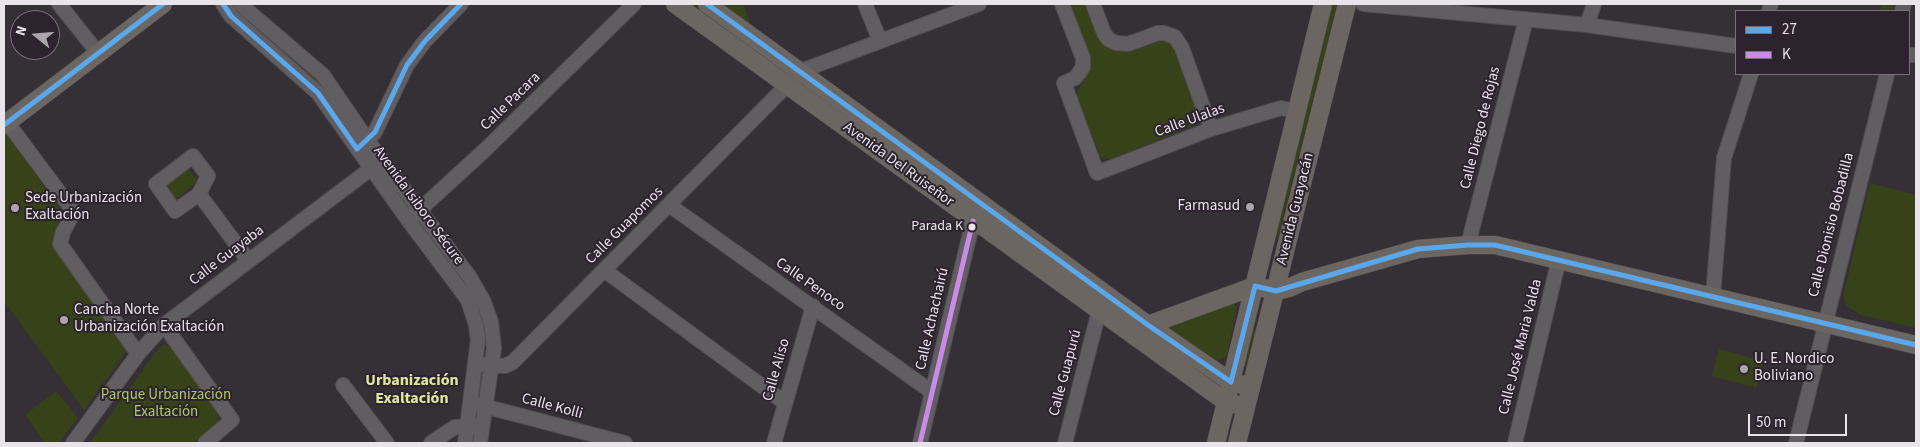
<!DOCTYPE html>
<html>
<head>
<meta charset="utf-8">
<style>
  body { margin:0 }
  #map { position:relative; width:1920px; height:447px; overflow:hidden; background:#353035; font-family:"Source Sans 3",sans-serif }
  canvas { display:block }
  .frame { position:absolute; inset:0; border:5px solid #e9e3ea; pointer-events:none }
  .legend { position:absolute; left:1735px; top:10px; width:175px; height:65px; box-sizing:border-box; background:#2c232e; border:1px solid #787079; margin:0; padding:6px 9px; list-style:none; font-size:15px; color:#e9e3ea }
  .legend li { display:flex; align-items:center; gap:10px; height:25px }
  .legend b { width:25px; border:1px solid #787079 }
  .north { position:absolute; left:10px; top:10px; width:50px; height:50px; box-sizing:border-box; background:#2c232e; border:1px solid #787079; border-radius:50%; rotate:287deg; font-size:14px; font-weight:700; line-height:20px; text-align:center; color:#e9e3ea }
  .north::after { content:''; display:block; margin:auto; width:18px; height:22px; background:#aaa4ab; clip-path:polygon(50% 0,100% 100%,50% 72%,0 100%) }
  .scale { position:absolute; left:1748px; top:414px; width:99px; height:22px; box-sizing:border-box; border:2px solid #e9e3ea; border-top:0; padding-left:6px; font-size:15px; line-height:18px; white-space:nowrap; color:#e9e3ea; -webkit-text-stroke:4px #2c232e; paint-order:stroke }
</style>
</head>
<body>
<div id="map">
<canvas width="1920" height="447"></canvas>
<div class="frame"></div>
<ul class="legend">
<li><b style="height:6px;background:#5aa8eb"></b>27</li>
<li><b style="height:6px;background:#ca8be6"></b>K</li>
</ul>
<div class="north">N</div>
<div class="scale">50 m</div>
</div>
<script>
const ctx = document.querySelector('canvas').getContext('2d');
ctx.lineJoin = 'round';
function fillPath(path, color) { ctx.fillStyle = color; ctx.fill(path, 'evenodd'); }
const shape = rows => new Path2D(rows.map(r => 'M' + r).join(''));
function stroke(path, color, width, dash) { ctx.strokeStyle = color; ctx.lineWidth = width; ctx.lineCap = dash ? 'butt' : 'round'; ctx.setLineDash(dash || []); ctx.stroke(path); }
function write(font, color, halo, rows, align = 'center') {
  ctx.font = font + ' "Source Sans 3",sans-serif'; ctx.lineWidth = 4; ctx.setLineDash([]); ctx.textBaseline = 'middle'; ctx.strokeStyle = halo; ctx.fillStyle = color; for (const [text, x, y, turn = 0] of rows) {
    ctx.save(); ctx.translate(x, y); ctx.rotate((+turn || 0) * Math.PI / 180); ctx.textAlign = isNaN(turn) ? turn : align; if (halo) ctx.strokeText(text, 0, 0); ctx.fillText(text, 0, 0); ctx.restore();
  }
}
fillPath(shape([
  [687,4,697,4,785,68,782,74],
  [719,4,743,4,752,28],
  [1067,4,1086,4,1101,43,1111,50,1124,52,1161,38,1165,38,1174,45,1199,115,1199,119,1196,125,1111,159,1103,158,1100,156,1076,94,1090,70,1090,57,1077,23,1074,22],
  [1332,4,1337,4,1278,238,1273,237],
  [1881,4,1895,4,1893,11,1880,11],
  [234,6,327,89,324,93,231,9],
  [6,133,61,210,54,242,128,349,84,410,4,301,4,135],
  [186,169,189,170,198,181,179,197,175,198,167,186,167,183],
  [1870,183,1916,195,1916,328,1861,315,1846,305,1844,299,1844,292],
  [424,225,469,285,480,304,486,328,482,326,477,306,469,289,421,228],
  [1233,303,1237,307,1227,356,1214,363,1166,327],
  [1251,329,1256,330,1246,367,1241,366],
  [163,345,169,346,174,349,217,410,219,419,217,424,193,443,90,443,155,353],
  [1719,349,1763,361,1756,388,1712,376],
  [56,391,78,418,58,443,45,443,25,415]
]), '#374218');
const minor = shape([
  [59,4,98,53],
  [223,4,231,16,318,93,408,220,468,300,476,325,478,340,465,443],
  [240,4,323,75,368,141,469,276,483,300,491,322,494,348,480,443],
  [865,4,880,41],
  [1062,4,1083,58,1083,67,1079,73,1075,78,1064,83,1097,173,1211,129,1281,108,1296,111],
  [1093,4,1104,33,1108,39,1116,43,1128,44,1158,33,1164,33,1175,37,1182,48,1211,129],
  [1363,4,1587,25,1736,46],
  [1769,11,1771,4],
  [1902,11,1904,4],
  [1587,25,1594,4],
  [1909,55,1916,55],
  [7,122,74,212,63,232,60,244,138,354],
  [361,147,375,132,407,65,425,41,461,4],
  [193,156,208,176,199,194,175,211,156,184,193,156],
  [199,194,248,260],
  [669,205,932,392],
  [414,215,487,148,634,4],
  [1468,245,1526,19],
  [604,270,785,403],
  [1713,296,1724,158,1751,74],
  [164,325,232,420,205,443],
  [475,364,505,366,513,362,801,71,979,4],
  [343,385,387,443],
  [476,404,625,443],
  [73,443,138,354,164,325,377,164],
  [431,443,455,427,476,426],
  [774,443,813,306],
  [920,443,973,221,979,212],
  [1065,443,1099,311],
  [1515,443,1559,259],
  [1796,443,1887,74]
]);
const major = shape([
  [675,4,1226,402,1246,407],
  [707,4,1148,325,1231,382,1251,387],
  [4,125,163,4],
  [1148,325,1255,286,1276,291,1289,288,1302,282,1418,249,1468,245,1495,245,1916,345],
  [1216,443,1323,4],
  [1237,443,1347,4]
]);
stroke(minor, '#524d52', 16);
stroke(major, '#524d52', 19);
stroke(minor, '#615e62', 14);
stroke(major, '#6b6661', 18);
stroke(shape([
  [223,4,231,16,318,93,357,149,375,132,407,65,425,41,461,4],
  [707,4,1148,325,1231,382,1255,286,1276,291,1418,249,1468,245,1495,245,1916,345],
  [4,125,163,4]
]), '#5aa8eb', 5);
stroke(shape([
  [920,443,973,221]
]), '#ca8be6', 5);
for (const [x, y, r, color] of [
  [1250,207,5,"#aaa4ab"],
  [15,208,5,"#aaa4ab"],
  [972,227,4.5,"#e9e3ea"],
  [64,320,5,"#aaa4ab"],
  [1744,369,5,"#aaa4ab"]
]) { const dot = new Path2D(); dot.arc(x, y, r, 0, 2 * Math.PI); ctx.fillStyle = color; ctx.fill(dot); stroke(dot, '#2c232e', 2); }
write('14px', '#e9e3ea', '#2c232e', [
  ["Parada K",963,227]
], 'right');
write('15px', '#e9e3ea', '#2c232e', [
  ["Calle Pacara",511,102,-44],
  ["Calle Ulalas",1190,121,-20],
  ["Calle Diego de Rojas",1481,128,-76],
  ["Avenida Del Ruiseñor",898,165,36],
  ["Avenida Isiboro Sécure",418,206,54],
  ["Avenida Guayacán",1296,209,-76],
  ["Calle Dionisio Bobadilla",1832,225,-76],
  ["Calle Guapomos",625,226,-45],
  ["Calle Guayaba",227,256,-37],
  ["Calle Penoco",810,285,35],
  ["Calle Achachairú",933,319,-77],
  ["Calle José Maria Valda",1521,347,-76],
  ["Calle Aliso",777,370,-74],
  ["Calle Guapurú",1066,373,-75],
  ["Calle Kolli",552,407,15]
]);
write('15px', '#e9e3ea', '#2c232e', [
  ["Sede Urbanización",25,199],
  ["Exaltación",25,216],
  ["Farmasud",1240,207,"right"],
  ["Cancha Norte",74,311],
  ["Urbanización Exaltación",74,328],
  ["U. E. Nordico",1754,360],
  ["Boliviano",1754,377]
], 'left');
write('15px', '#adcc67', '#2c232e', [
  ["Parque Urbanización",166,396],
  ["Exaltación",166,413]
]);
write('bold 16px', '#dfe799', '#2c232e', [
  ["Urbanización",412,381],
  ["Exaltación",412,399]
]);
</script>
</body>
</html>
